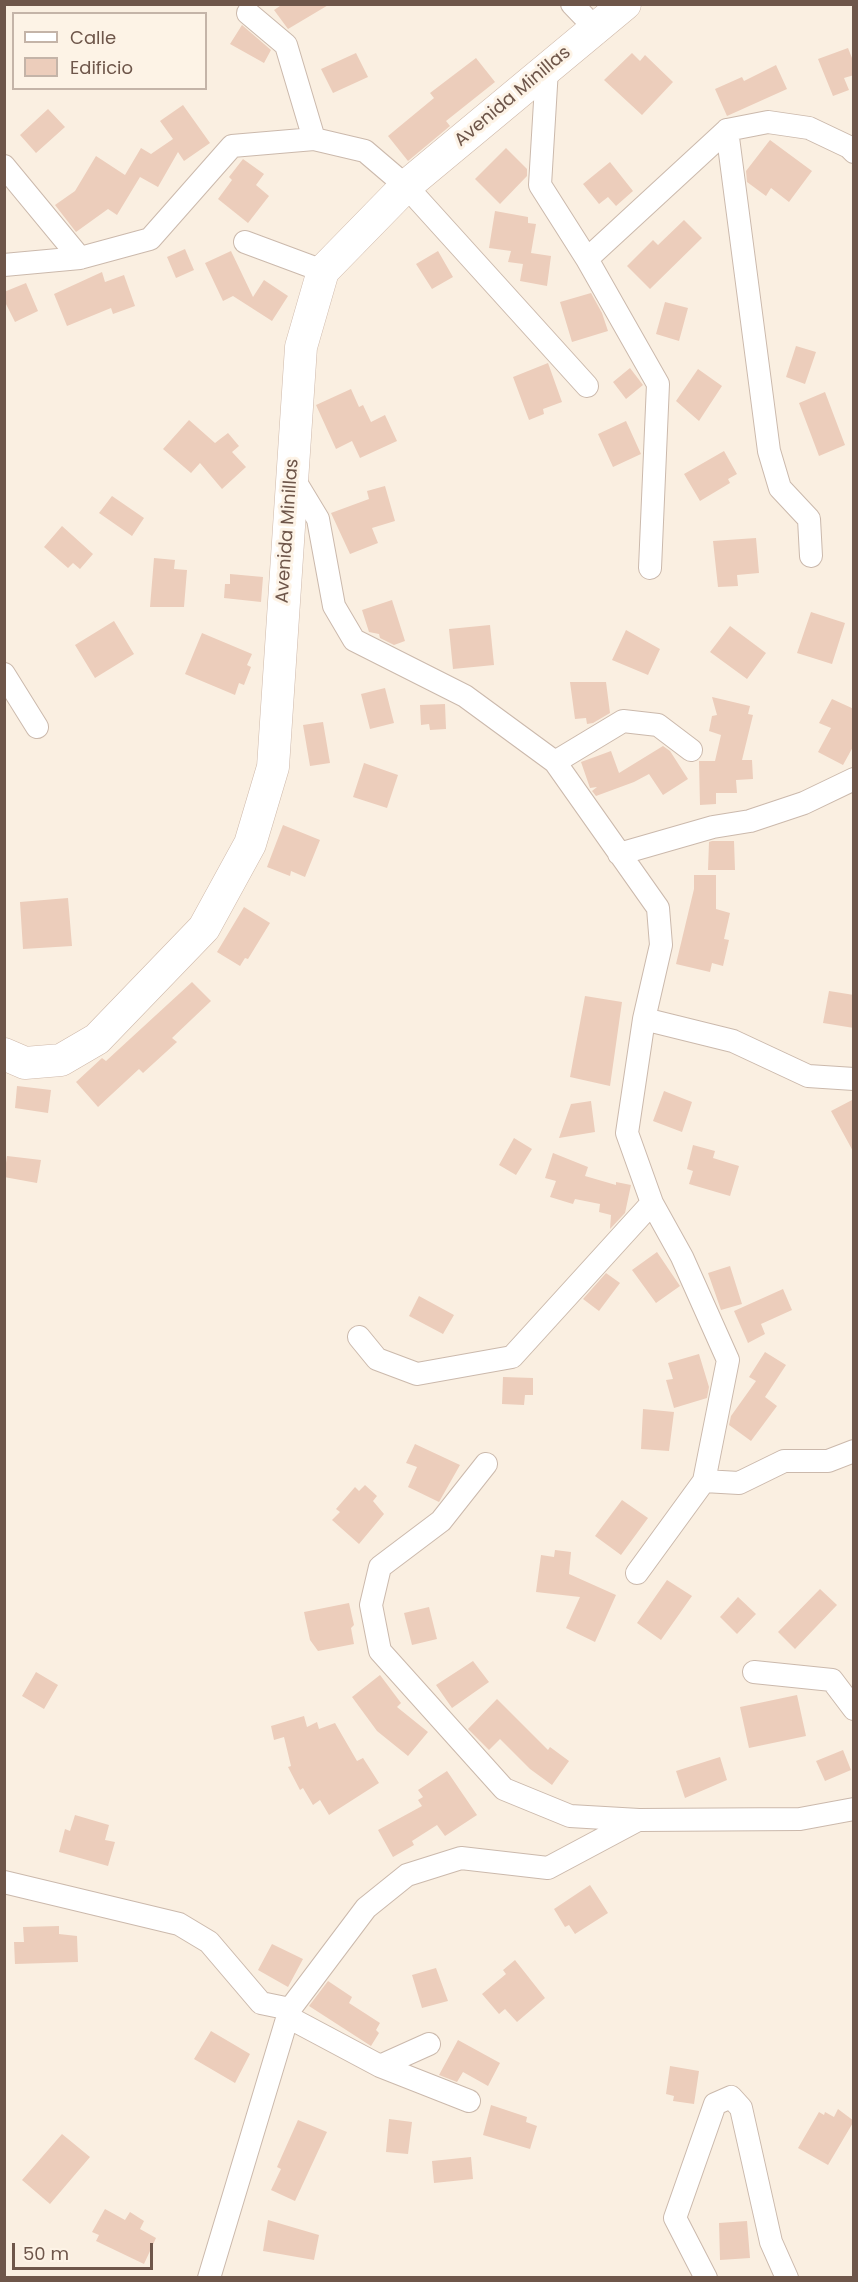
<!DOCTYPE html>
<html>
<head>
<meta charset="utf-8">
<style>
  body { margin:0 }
  #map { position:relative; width:858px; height:2282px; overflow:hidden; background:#faefe1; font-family:Poppins,sans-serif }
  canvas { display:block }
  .frame { position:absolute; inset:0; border:6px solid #6e564a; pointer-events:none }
  .legend { position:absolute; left:12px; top:12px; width:195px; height:78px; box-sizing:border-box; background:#fdf3e6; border:2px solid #c4b4a8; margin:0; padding:8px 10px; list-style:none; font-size:18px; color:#6e564a }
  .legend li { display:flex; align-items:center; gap:12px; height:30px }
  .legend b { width:30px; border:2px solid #c4b4a8 }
  .scale { position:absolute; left:12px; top:2243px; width:141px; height:27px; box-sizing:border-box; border:3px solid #6e564a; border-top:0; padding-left:8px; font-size:18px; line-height:21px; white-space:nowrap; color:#6e564a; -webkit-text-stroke:4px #fdf3e6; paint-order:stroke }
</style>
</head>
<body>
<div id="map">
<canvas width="858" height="2282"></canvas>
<div class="frame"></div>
<ul class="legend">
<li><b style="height:8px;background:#fff"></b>Calle</li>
<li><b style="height:16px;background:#eccdbb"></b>Edificio</li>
</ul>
<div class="scale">50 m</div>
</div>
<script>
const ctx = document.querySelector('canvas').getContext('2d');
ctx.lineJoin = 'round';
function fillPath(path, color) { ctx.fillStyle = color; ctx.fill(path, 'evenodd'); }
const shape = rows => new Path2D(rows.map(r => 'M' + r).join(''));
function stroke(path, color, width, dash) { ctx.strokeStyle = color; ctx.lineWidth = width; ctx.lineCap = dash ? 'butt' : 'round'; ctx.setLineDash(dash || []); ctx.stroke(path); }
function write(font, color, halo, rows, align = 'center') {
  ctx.font = font + ' Poppins,sans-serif'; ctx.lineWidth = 6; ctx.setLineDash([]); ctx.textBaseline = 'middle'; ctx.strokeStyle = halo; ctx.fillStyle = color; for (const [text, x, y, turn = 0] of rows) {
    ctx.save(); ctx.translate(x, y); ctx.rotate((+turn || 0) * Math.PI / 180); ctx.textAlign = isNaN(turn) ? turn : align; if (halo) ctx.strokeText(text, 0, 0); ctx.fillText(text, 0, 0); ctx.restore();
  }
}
fillPath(shape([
  [283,4,330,4,288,29,274,10],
  [242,25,271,50,264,63,230,44],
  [848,48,854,63,854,75,844,78,849,90,833,96,818,59],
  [356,53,368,77,333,93,321,69],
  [632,53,640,61,645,55,673,82,642,115,604,80],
  [476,58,495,82,446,121,450,126,408,161,388,136,434,98,430,93],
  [776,65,787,89,727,116,715,89,742,77,744,81],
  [183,105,210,143,184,161,178,152,158,187,140,177,117,215,108,209,76,232,55,205,75,191,96,156,125,175,141,148,151,154,173,139,160,121],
  [48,109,65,127,36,153,20,135],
  [770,140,812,171,789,202,771,188,766,196,747,182,746,171],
  [506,148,527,169,527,176,500,204,475,179],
  [243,159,264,174,256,185,269,196,248,223,218,199,232,180,229,177],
  [610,162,633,191,616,206,608,197,599,204,583,184],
  [495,211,528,217,528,223,536,224,531,253,551,256,547,286,520,281,523,264,508,262,511,251,489,248],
  [684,220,702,238,650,289,627,266,653,240,658,245],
  [185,249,194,270,176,278,167,257],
  [231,251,253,297,264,280,288,296,272,321,233,296,223,301,205,263],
  [438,251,453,277,432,289,416,264],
  [102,272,105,282,124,275,135,306,113,314,111,308,67,326,54,294],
  [26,283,38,311,15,322,4,300,4,292],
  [591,293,602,313,608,331,572,342,560,302],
  [665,302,688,308,679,341,656,334],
  [796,346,816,352,805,384,786,377],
  [548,363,562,402,543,409,544,414,529,420,513,377],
  [630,368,643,385,626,399,613,382],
  [698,369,722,386,699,421,676,401],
  [351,389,359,407,363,405,371,422,385,415,397,441,360,458,352,441,336,449,316,405],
  [825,392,845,445,819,456,799,403],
  [189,420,215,443,228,433,239,446,232,452,246,467,222,489,200,463,191,473,163,449],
  [626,421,641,454,613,467,598,434],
  [724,451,737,474,728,479,730,483,700,501,684,474],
  [385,486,395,521,372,528,378,543,350,554,331,513,369,499,367,491],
  [112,496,144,518,132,536,99,513],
  [62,526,93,554,80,569,73,563,68,568,44,547],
  [756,538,759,573,737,575,738,586,718,587,713,541],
  [154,558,175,560,174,569,187,570,184,607,150,607],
  [230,574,263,577,261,602,224,598,225,584,230,584],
  [392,600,405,641,394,645,380,638,379,634,369,632,362,610],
  [811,612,845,623,832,664,797,653],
  [114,621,134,654,95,678,75,645],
  [490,625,494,665,453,669,449,629],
  [730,626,766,653,747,679,710,652],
  [626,630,660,649,648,675,612,660],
  [202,633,252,654,247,665,251,667,244,685,239,683,235,695,185,674],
  [570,682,606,682,610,713,593,723,587,724,586,718,575,719],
  [385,688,394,723,370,729,361,694],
  [712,697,750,706,748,714,753,715,742,760,752,760,753,779,736,780,737,793,716,793,716,804,700,805,699,761,715,761,721,735,709,731,712,716,717,715],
  [832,699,854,709,854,745,843,765,818,752,831,728,819,723],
  [445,704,446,729,430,730,429,724,421,725,420,705],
  [323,722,330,763,310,766,303,725],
  [663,746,670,751,688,779,663,795,649,774,634,782,596,796,592,791,597,787,590,788,581,762,611,751,619,773],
  [364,763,398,775,387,808,353,797],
  [283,825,320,840,305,877,291,871,290,876,267,867],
  [712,841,734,841,735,870,708,870,709,842],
  [694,875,716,875,716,909,730,913,724,939,729,940,723,966,712,963,710,972,676,964,694,889],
  [68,898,72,946,23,949,20,902],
  [244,907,270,923,248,959,245,958,240,966,217,952],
  [192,982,211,1001,172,1038,177,1042,143,1073,139,1069,98,1107,76,1082,102,1058,106,1061],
  [829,991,854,995,854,1028,823,1023],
  [585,996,622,1002,610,1086,570,1077],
  [17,1086,51,1090,48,1113,15,1108],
  [664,1091,692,1102,682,1132,653,1121],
  [854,1099,854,1153,831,1111],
  [591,1101,595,1132,559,1138,571,1104],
  [514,1138,532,1149,516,1175,499,1165],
  [693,1145,715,1151,713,1158,739,1166,730,1196,689,1184,693,1171,687,1169],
  [553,1153,588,1167,585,1176,616,1185,616,1182,631,1185,625,1213,610,1229,611,1215,599,1212,600,1204,575,1199,573,1204,550,1197,556,1181,545,1178],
  [7,1156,41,1160,37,1183,4,1177],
  [657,1252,680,1286,656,1303,632,1270],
  [730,1266,742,1304,721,1310,708,1273],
  [606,1273,620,1283,599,1311,583,1299],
  [783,1289,792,1310,761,1324,765,1334,748,1343,734,1311],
  [419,1296,454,1315,443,1334,409,1316],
  [765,1352,786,1365,765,1397,777,1406,751,1441,729,1425,731,1416,756,1381,749,1377],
  [699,1354,709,1387,707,1398,674,1408,666,1380,673,1379,668,1363],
  [503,1377,533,1378,533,1395,525,1395,524,1405,502,1404],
  [643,1409,674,1412,669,1451,641,1449],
  [415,1444,460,1465,439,1502,408,1487,417,1467,406,1463],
  [365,1485,377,1496,373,1501,384,1514,359,1544,332,1520,340,1512,336,1509,355,1487,359,1491],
  [622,1500,648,1518,621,1555,595,1536],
  [555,1550,571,1552,569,1574,616,1595,595,1642,566,1628,580,1597,536,1592,541,1555,554,1557],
  [667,1580,692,1596,661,1640,637,1623],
  [820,1589,837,1605,795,1649,778,1632],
  [738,1597,756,1614,737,1634,720,1617],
  [349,1603,354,1625,351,1628,354,1644,318,1651,310,1640,304,1612],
  [429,1607,437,1639,412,1645,404,1613],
  [473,1661,489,1682,452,1708,436,1685],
  [36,1672,58,1685,44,1709,22,1696],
  [380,1675,401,1703,397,1707,428,1732,408,1756,377,1731,352,1697],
  [797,1695,806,1736,749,1748,740,1707],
  [497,1699,548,1750,550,1747,569,1761,552,1785,530,1769,500,1739,489,1750,468,1729],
  [304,1716,307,1727,317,1722,319,1729,335,1723,357,1761,363,1758,379,1783,329,1815,320,1800,313,1805,303,1788,300,1790,288,1767,291,1766,284,1737,274,1740,271,1726],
  [843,1750,851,1770,825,1781,816,1761],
  [720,1757,727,1780,685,1798,676,1771],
  [447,1771,477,1815,445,1836,437,1825,412,1841,414,1845,393,1857,378,1830,422,1806,418,1800,423,1797,418,1790],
  [75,1815,109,1825,105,1840,115,1842,108,1866,59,1852,65,1829,70,1831],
  [590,1885,608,1913,575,1934,569,1925,565,1927,554,1909],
  [59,1926,59,1934,77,1936,78,1962,15,1964,14,1942,24,1942,23,1927],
  [272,1944,303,1959,288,1987,258,1970],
  [515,1960,545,1998,517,2022,505,2009,499,2014,482,1994,506,1974,503,1970],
  [436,1968,448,2001,422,2008,412,1975],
  [328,1981,352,1997,349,2003,380,2023,376,2030,379,2033,371,2046,309,2006],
  [211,2031,250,2054,235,2083,194,2059],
  [458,2040,500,2063,488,2086,463,2072,457,2082,439,2075],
  [670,2066,699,2071,694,2104,673,2101,674,2096,666,2094],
  [491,2105,527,2117,526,2122,537,2126,530,2149,483,2135],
  [838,2109,854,2121,828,2165,798,2148,819,2112,824,2115,825,2112,834,2117],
  [389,2119,412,2122,408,2154,386,2152],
  [298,2120,327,2132,295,2201,271,2190,281,2169,277,2167],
  [62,2134,90,2157,50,2204,22,2180],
  [471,2157,473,2179,434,2183,432,2161],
  [105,2209,125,2220,130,2212,144,2221,140,2229,156,2238,144,2264,96,2241,99,2235,92,2232],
  [268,2220,319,2235,314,2260,263,2251],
  [747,2221,750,2258,720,2260,719,2223]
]), '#eccdbb');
const street = shape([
  [572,4,596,29],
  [248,13,286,45,314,139,365,151,406,186,587,386],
  [547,69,540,185,587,259,658,384,650,568],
  [727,130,769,451,780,488,809,519,811,556],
  [4,166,80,258],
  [245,242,323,271],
  [587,259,727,130,768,122,809,128,849,147,854,152],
  [4,265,80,258,150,239,232,146,314,139],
  [292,476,318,519,334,606,354,640,465,696,555,762,658,908,661,945,644,1019,627,1133,652,1203,682,1257,728,1360,704,1481,637,1573],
  [4,674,37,727],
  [555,762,623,721,658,725,691,750],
  [619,854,713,827,750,821,804,803,854,779],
  [644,1019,733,1041,808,1076,854,1079],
  [359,1337,377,1359,417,1374,512,1357,652,1203],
  [486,1464,441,1521,380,1567,371,1605,380,1651,504,1789,570,1816,639,1820,800,1819,854,1809],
  [704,1481,739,1483,784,1461,828,1461,854,1451],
  [754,1672,832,1680,854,1709],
  [4,1882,179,1924,209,1942,261,2003,290,2009],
  [288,2017,380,2066,429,2044],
  [380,2066,469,2101],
  [209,2278,290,2009,366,1908,407,1875,461,1858,548,1868,638,1820],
  [706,2278,675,2218,715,2104,731,2097,741,2108,771,2242,787,2278]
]);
const secondary = shape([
  [4,1054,25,1063,61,1060,97,1039,204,928,250,844,273,767,301,347,323,271,406,186,625,4]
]);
stroke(street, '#cbb9ac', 24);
stroke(secondary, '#ceb8a9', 33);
stroke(street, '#fff', 22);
stroke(secondary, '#fff', 32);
write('18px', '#6e564a', '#fdf3e6', [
  ["Avenida Minillas",513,97,-40],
  ["Avenida Minillas",288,531,-86]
]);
</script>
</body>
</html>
